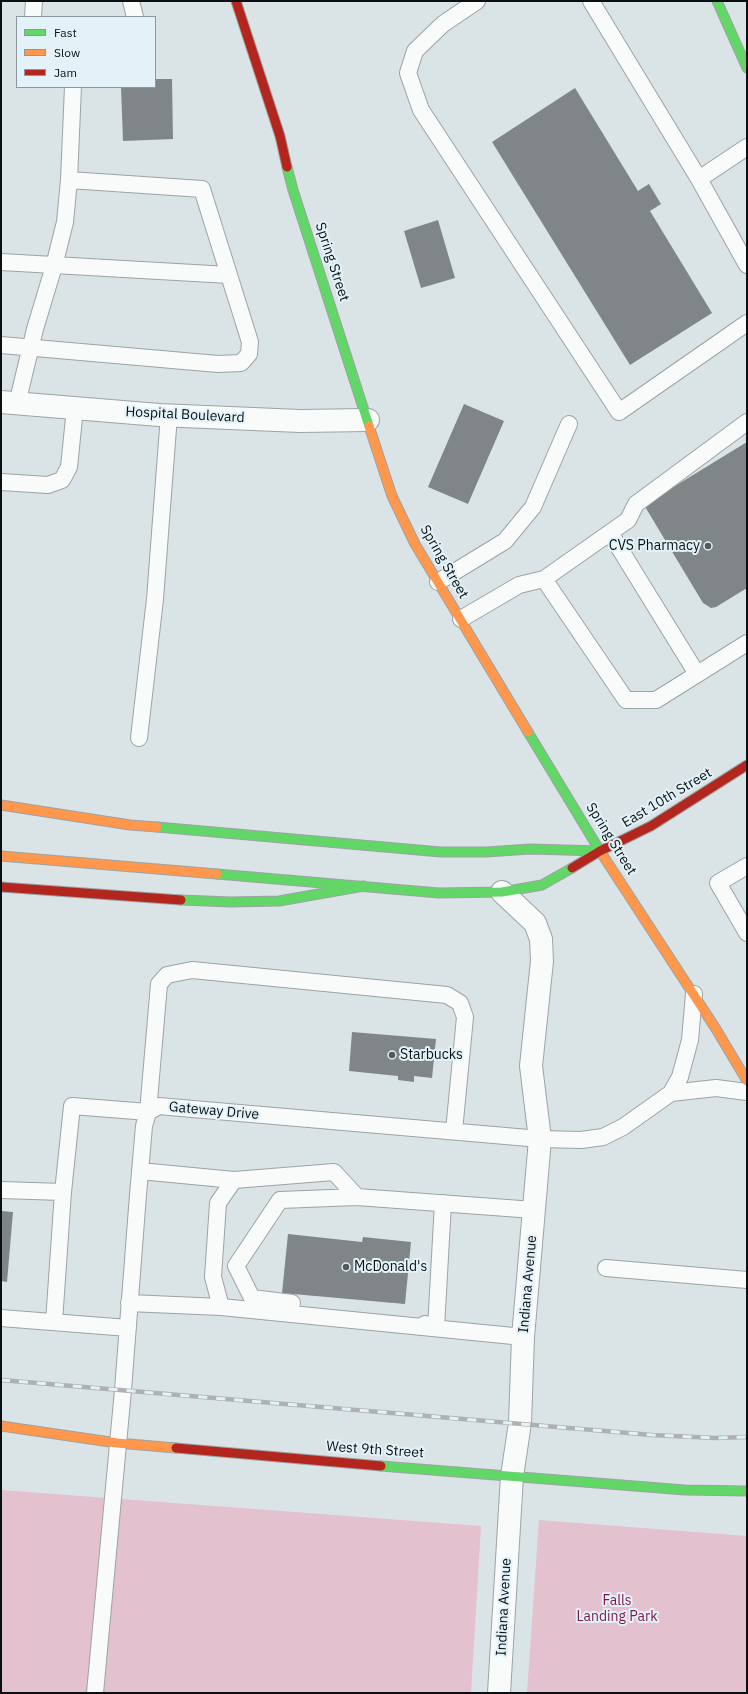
<!DOCTYPE html>
<html>
<head>
<meta charset="utf-8">
<style>
  body { margin:0 }
  #map { position:relative; width:748px; height:1694px; overflow:hidden; background:#dae3e6; font-family:"IBM Plex Sans",sans-serif }
  canvas { display:block }
  .frame { position:absolute; inset:0; border:2px solid #0a1012; pointer-events:none }
  .legend { position:absolute; left:16px; top:16px; width:140px; height:72px; box-sizing:border-box; background:#e2f2f8; border:1px solid #8c989c; margin:0; padding:5px 7px; list-style:none; font-size:12px; color:#0a1012 }
  .legend li { display:flex; align-items:center; gap:8px; height:20px }
  .legend b { width:20px; border:1px solid #8c989c }
</style>
</head>
<body>
<div id="map">
<canvas width="748" height="1694"></canvas>
<div class="frame"></div>
<ul class="legend">
<li><b style="height:5px;background:#63d668"></b>Fast</li>
<li><b style="height:5px;background:#ff974d"></b>Slow</li>
<li><b style="height:5px;background:#b3261e"></b>Jam</li>
</ul>
</div>
<script>
const ctx = document.querySelector('canvas').getContext('2d');
ctx.lineJoin = 'round';
function fillPath(path, color) { ctx.fillStyle = color; ctx.fill(path, 'evenodd'); }
const shape = rows => new Path2D(rows.map(r => 'M' + r).join(''));
function stroke(path, color, width, dash) { ctx.strokeStyle = color; ctx.lineWidth = width; ctx.lineCap = dash ? 'butt' : 'round'; ctx.setLineDash(dash || []); ctx.stroke(path); }
function write(font, color, halo, rows, align = 'center') {
  ctx.font = font + ' "IBM Plex Sans",sans-serif'; ctx.lineWidth = 4; ctx.setLineDash([]); ctx.textBaseline = 'middle'; ctx.strokeStyle = halo; ctx.fillStyle = color; for (const [text, x, y, turn = 0] of rows) {
    ctx.save(); ctx.translate(x, y); ctx.rotate((+turn || 0) * Math.PI / 180); ctx.textAlign = isNaN(turn) ? turn : align; if (halo) ctx.strokeText(text, 0, 0); ctx.fillText(text, 0, 0); ctx.restore();
  }
}
fillPath(shape([
  [1,1490,481,1526,471,1693,1,1693],
  [539,1520,747,1536,747,1693,527,1693]
]), '#e4c1cf');
fillPath(shape([
  [155,79,172,79,173,139,123,141,121,87,155,87],
  [575,88,638,191,649,184,661,204,650,211,712,313,630,365,492,142],
  [438,220,455,278,421,288,404,231],
  [464,404,504,421,468,504,428,487],
  [747,442,747,588,716,607,711,608,703,603,644,505],
  [352,1032,436,1039,432,1078,414,1076,414,1082,398,1080,398,1076,349,1071],
  [1,1211,13,1212,7,1282,1,1281],
  [288,1234,362,1242,363,1237,411,1242,405,1304,282,1293]
]), '#808688');
const lane = shape([
  [131,1,135,17],
  [477,1,443,24,415,51,408,73,421,110,619,412,747,323],
  [591,1,699,179,747,265],
  [33,17,34,1],
  [699,179,747,147],
  [1,262,229,275],
  [1,345,218,364,241,363,249,354,250,342,202,189,69,180],
  [17,404,35,329,54,266,65,222,69,180,73,87],
  [1,482,48,485,62,480,69,467,75,408],
  [610,533,697,674],
  [544,579,628,520,636,504,747,422],
  [438,582,505,541,533,507,569,424],
  [461,619,519,585,544,579,626,700,656,700,747,643],
  [139,738,155,599,169,415],
  [747,866,718,883,747,933],
  [671,1093,716,1088,747,1092],
  [140,1171,234,1180],
  [1,1190,63,1192,72,1106,148,1112,159,984,167,975,192,970,447,995,460,1003,465,1017,454,1131],
  [606,1268,747,1280],
  [129,1303,221,1307],
  [292,1303,252,1298,236,1266,280,1200,357,1197],
  [1,1318,128,1328],
  [54,1322,63,1192],
  [425,1324,436,1328,443,1203],
  [523,1337,221,1307,213,1277,218,1203,234,1180,334,1172,357,1197,534,1210],
  [95,1693,123,1390,138,1195,144,1126,148,1112,159,1106,170,1107,540,1139,581,1140,603,1137,623,1127,671,1093,680,1077,690,1040,694,994]
]);
const street = shape([
  [1,402,159,415,300,421,368,420],
  [499,1693,512,1476,520,1423,523,1337,540,1139,531,1066,542,961,541,939,535,923,502,892]
]);
const fast = shape([
  [717,1,747,68],
  [287,167,293,190,369,426],
  [528,732,600,851],
  [157,827,441,852,487,852,530,849,600,851],
  [217,874,439,893,502,892,542,885,572,868],
  [181,900,231,902,279,901,364,886],
  [381,1466,685,1490,747,1491]
]);
const slow = shape([
  [369,426,392,496,415,544,528,732],
  [1,805,130,825,157,827],
  [600,851,716,1029,747,1081],
  [1,856,217,874],
  [1,1426,117,1443,176,1448]
]);
const jam = shape([
  [236,1,280,136,287,167],
  [572,868,600,851,651,826,747,765],
  [1,887,181,900],
  [176,1448,381,1466]
]);
stroke(lane, '#9ca3a5', 18);
stroke(street, '#9ca3a5', 24);
stroke(fast, '#9ca3a5', 11);
stroke(slow, '#9ca3a5', 11);
stroke(jam, '#9ca3a5', 11);
stroke(lane, '#f9fbfb', 16);
stroke(street, '#f9fbfb', 22);
stroke(fast, '#63d668', 9);
stroke(slow, '#ff974d', 9);
stroke(jam, '#b3261e', 9);
const rail = shape([
  [1,1380,652,1435,715,1438,747,1437]
]);
stroke(rail, '#aeb0b1', 4.5);
stroke(rail, '#e2f2f8', 3, [9]);
for (const [x, y, r, color] of [
  [708,546,4,"#535a5c"],
  [392,1055,4,"#535a5c"],
  [346,1267,4,"#535a5c"]
]) { const dot = new Path2D(); dot.arc(x, y, r, 0, 2 * Math.PI); ctx.fillStyle = color; ctx.fill(dot); stroke(dot, '#e2f2f8', 1.5); }
write('14px', '#0a1012', '#e2f2f8', [
  ["Spring Street",332,262,72],
  ["Hospital Boulevard",185,415,3],
  ["Spring Street",444,562,60],
  ["East 10th Street",667,798,-31],
  ["Spring Street",611,839,58],
  ["Gateway Drive",214,1111,5],
  ["Indiana Avenue",528,1284,-85],
  ["West 9th Street",375,1450,4],
  ["Indiana Avenue",504,1607,-87]
]);
write('14px', '#0a1012', '#e2f2f8', [
  ["CVS Pharmacy",700,546,"right"],
  ["Starbucks",400,1055],
  ["McDonald's",354,1267]
], 'left');
write('14px', '#7e1648', '#e2f2f8', [
  ["Falls",617,1601],
  ["Landing Park",617,1617]
]);
</script>
</body>
</html>
